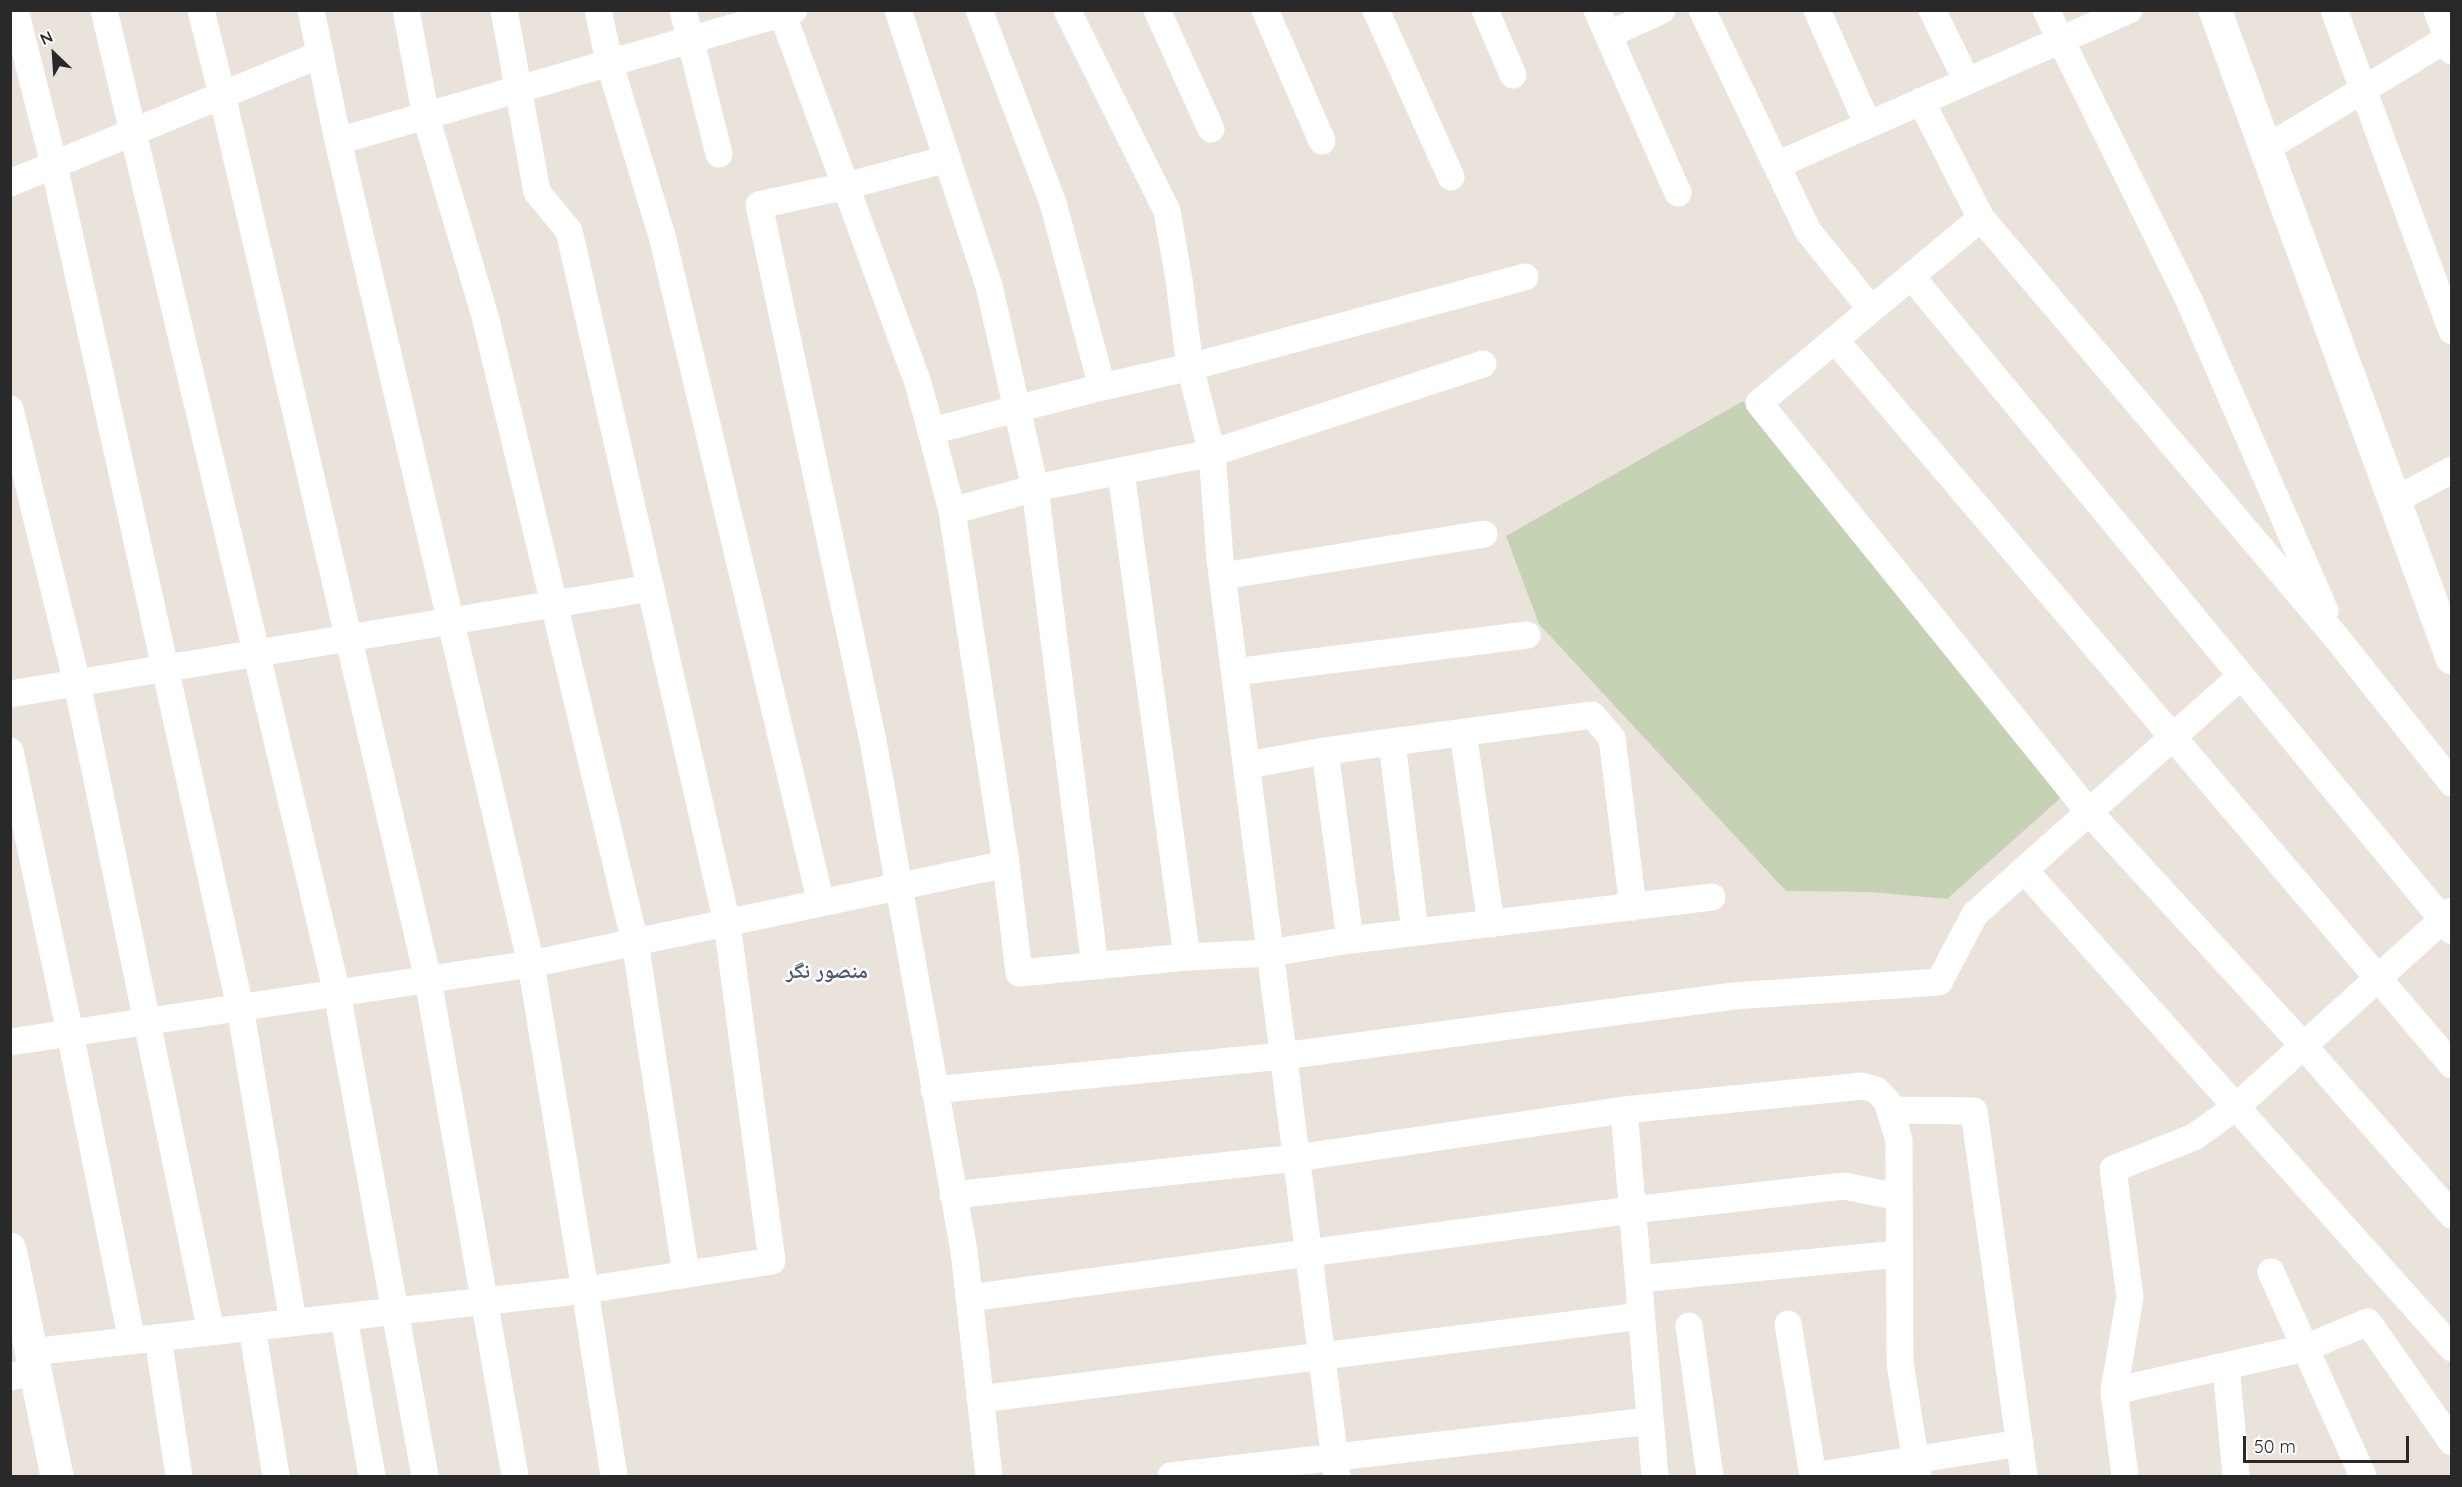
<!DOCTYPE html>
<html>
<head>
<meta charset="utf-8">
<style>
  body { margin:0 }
  #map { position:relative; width:2462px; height:1487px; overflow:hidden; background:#eae3dc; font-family:Quicksand,sans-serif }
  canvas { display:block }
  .frame { position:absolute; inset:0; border:12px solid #292929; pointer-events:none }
  .north { position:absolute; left:24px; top:24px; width:60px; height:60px; -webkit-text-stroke:4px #fff; paint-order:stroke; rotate:335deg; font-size:16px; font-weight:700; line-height:24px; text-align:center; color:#292929 }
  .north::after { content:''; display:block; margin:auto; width:21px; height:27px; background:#292929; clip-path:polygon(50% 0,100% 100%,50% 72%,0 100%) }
  .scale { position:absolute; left:2243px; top:1436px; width:166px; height:27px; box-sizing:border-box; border:3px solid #292929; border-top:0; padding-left:8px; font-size:18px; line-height:21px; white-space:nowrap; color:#292929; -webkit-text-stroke:4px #fff; paint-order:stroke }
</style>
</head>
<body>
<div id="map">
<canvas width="2462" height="1487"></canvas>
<div class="frame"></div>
<div class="north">N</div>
<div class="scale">50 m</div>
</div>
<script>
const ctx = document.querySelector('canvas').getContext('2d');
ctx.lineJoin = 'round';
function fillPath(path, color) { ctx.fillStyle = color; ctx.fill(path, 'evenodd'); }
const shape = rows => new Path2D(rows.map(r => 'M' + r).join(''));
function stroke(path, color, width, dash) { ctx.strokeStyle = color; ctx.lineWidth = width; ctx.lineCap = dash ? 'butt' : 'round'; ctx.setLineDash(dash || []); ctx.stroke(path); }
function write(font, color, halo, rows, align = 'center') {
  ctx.font = font + ' Quicksand,"Noto Naskh Arabic",sans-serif'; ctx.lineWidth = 5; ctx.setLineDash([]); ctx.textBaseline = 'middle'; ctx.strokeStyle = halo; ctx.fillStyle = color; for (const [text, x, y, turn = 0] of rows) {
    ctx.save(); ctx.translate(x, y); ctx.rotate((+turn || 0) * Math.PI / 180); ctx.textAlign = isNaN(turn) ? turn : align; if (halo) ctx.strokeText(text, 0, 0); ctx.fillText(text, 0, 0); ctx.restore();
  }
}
fillPath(shape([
  [1743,401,2063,796,1947,899,1871,892,1786,891,1539,624,1506,536]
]), '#c5d3b4');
stroke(shape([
  [15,10,54,165,240,1007,293,1322],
  [104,10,337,993,425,1476],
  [201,10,222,95,428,979,515,1476],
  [311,10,338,141,531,964,585,1290,614,1476],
  [406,10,426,117,485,316,635,942,686,1274],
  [598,10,610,65,662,236,821,903],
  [683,10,719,154],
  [898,10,989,286,1035,488,1095,966],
  [979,10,1053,203,1102,387],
  [1067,10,1167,211,1179,280,1190,367,1212,453,1220,559,1337,1476],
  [1157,10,1211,129],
  [1265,10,1322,141],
  [1376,10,1451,177],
  [1485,10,1513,75],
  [1597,10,1678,193],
  [1702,10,1808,231,1871,309],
  [1817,10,1868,125],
  [1932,10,1967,81],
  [2046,10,2188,298,2325,611],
  [2334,10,2452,331],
  [2437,10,2452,51],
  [1608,35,1662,10],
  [1921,101,1981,218,2336,637,2452,783],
  [338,141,794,10],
  [2265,149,2452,36],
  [947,159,846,186,759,205,873,741,964,1251,989,1476],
  [1777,165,2129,10],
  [10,183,319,55],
  [1981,218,1759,403,2089,812,2302,1044,2452,1215],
  [1911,276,2452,931],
  [1835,340,2452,1065],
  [10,409,77,683,211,1332],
  [931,431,1102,387,1190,367,1525,277],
  [1121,472,1187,957],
  [2393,501,2452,470],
  [952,511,1035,488,1212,453,1483,364],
  [1223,576,1484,534],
  [1235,672,1527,635],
  [10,694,651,588],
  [1463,733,1491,924],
  [1392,742,1415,932],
  [10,751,70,1033,132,1341],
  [1325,751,1350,940],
  [1247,765,1325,751,1592,715,1612,738,1633,907],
  [1006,864,1019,973,1187,957,1270,953,1350,940,1712,897],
  [2024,870,2452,1348],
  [10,1042,531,964,1006,864,952,511,931,431,918,383,781,10],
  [934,1090,1283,1056,1734,996,1939,982,1975,914,2241,676],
  [1624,1110,1862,1086,1876,1090,1887,1101,1899,1140,1900,1363,1918,1476],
  [1891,1110,1974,1111,2024,1476],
  [953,1195,1296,1158,1624,1110,1655,1476],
  [2271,1272,2363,1476],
  [1638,1279,1899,1254],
  [969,1298,1632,1210,1844,1186,1899,1197],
  [344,1317,372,1476],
  [1788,1324,1813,1476],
  [1689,1326,1710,1476],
  [252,1327,276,1476],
  [158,1338,179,1476],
  [31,1352,585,1290,772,1261,727,923,569,231,537,192,504,10],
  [2226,1366,2236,1476],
  [10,1377,36,1371],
  [2114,1391,2305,1348,2368,1322,2452,1442],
  [980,1399,1641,1316],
  [1171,1476,1650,1421],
  [1813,1476,2020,1443],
  [2125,1476,2114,1391,2130,1297,2113,1169,2194,1137,2236,1107,2452,911]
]), '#fff', 27);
stroke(shape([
  [2215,10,2452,658],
  [10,1249,57,1476]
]), '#fff', 33);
write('bold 21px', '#4d5776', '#fff', [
  ["منصور نگر",827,972]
]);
</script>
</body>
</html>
